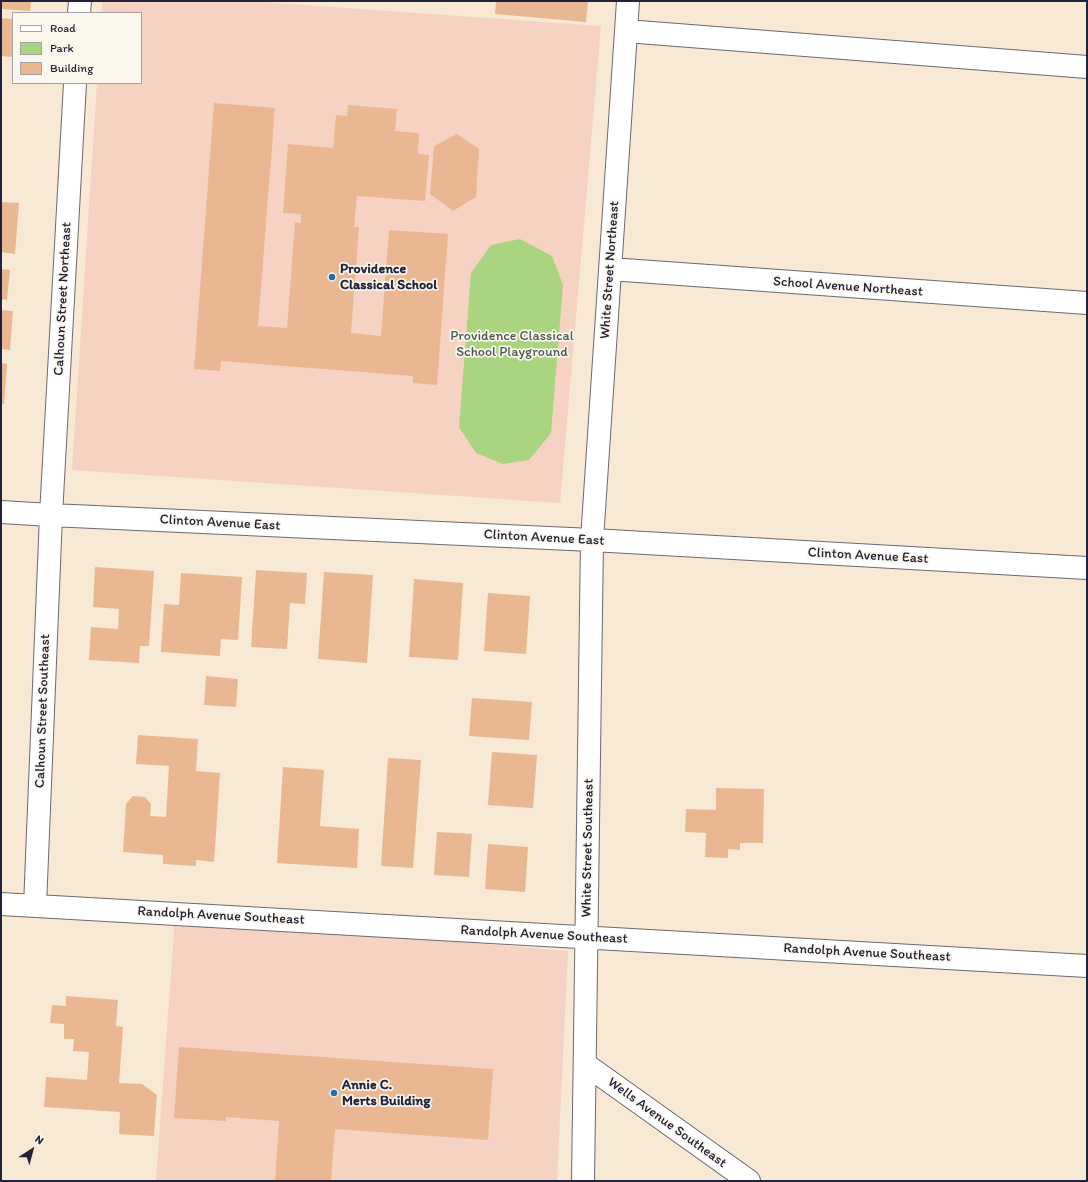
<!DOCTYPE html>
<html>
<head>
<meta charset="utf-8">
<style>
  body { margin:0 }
  #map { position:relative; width:1088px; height:1182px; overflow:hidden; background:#f7e9d4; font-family:Itim,sans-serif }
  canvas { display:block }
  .frame { position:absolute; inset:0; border:2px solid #22223b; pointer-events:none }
  .legend { position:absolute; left:12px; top:12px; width:130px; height:72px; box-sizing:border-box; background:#fbf7ec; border:1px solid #a4a2a5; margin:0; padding:5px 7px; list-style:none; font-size:12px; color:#22223b }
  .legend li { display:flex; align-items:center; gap:8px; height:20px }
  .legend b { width:20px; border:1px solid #a4a2a5 }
  .north { position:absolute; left:12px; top:1130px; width:40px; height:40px; -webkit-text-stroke:3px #fbf7ec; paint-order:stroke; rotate:36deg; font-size:11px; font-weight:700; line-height:16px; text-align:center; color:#22223b }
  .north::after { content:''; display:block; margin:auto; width:14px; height:18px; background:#22223b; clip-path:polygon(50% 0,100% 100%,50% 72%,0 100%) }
</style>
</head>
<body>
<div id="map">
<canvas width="1088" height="1182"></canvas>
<div class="frame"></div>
<ul class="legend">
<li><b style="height:5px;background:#fff"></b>Road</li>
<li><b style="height:11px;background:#abd480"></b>Park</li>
<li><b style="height:11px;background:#e9b893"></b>Building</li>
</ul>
<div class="north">N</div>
</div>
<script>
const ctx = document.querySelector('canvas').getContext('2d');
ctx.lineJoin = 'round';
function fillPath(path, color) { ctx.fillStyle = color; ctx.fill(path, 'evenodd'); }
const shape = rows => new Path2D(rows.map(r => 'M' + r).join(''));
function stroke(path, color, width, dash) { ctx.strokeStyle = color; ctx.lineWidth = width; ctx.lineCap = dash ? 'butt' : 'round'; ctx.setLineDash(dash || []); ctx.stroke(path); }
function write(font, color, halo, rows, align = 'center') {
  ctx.font = font + ' Itim,sans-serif'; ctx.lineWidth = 3.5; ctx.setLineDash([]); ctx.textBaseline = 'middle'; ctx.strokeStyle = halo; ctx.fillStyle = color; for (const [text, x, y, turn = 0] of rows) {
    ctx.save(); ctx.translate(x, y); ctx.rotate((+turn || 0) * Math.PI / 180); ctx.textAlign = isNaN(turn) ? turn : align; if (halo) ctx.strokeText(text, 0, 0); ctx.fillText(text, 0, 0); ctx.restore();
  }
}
fillPath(shape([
  [102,1,247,1,601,26,560,503,72,470,97,83,141,83,141,13,102,13],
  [175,918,568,951,557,1181,156,1181]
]), '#f6d2c3');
fillPath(shape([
  [520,239,552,256,563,285,551,433,529,460,503,464,476,453,459,427,471,273,491,245]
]), '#abd480');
fillPath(shape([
  [1,1,31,1,30,11,1,9],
  [496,1,588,1,586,22,495,14],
  [1,18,13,19,13,57,1,56],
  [214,103,275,108,258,326,287,328,295,222,301,223,301,214,283,213,288,144,333,148,336,115,347,116,348,105,397,109,395,131,419,133,418,154,429,155,425,201,357,196,354,227,359,227,351,333,381,336,389,230,448,234,437,385,413,383,413,376,221,361,220,371,194,369],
  [457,134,479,149,476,197,453,211,430,194,434,146],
  [1,202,19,203,15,254,1,252],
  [1,269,10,270,7,300,1,299],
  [1,310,13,311,10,350,1,349],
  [1,363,7,364,4,404,1,404],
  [95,567,154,571,149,646,140,646,139,663,89,660,91,627,118,629,119,609,93,607],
  [256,570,307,573,305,604,290,603,287,649,251,647],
  [324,572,373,575,367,663,318,659],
  [181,573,242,577,238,640,221,639,220,656,161,652,164,604,179,605],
  [414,579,463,583,458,660,409,657],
  [488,593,530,596,526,654,484,651],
  [206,676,238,679,236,707,204,705],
  [472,698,532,702,529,740,469,736],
  [138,735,198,739,196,771,220,773,214,862,196,860,196,866,163,864,163,855,123,852,126,804,133,796,145,797,151,804,150,816,166,817,169,766,136,764],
  [492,752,537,755,533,808,488,805],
  [388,758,421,760,413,868,381,866],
  [283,767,324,770,320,826,359,829,357,868,277,863],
  [716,788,764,789,763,843,740,843,740,850,728,849,728,858,705,857,706,833,685,832,686,809,716,810],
  [437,832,472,834,469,877,434,875],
  [488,844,528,847,525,892,485,889],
  [66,996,118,1000,116,1026,123,1027,119,1083,142,1084,157,1095,154,1136,119,1134,120,1112,44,1107,46,1077,87,1080,89,1052,73,1051,74,1039,64,1039,64,1024,50,1023,52,1005,66,1006],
  [179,1047,493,1069,488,1140,335,1129,331,1181,275,1181,279,1121,226,1117,226,1121,174,1118]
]), '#e9b893');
const minor = shape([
  [79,13,80,1],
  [626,31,1087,67],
  [610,269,1087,303],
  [1,512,51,515,592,540,1087,568],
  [1,904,1087,966],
  [35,906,51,515,75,83],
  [585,1064,749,1181],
  [583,1181,592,540,628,1]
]);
stroke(minor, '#6d6871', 24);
stroke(minor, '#fff', 22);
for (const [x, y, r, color] of [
  [332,277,4,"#1f6fb2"],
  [334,1093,4,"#1f6fb2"]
]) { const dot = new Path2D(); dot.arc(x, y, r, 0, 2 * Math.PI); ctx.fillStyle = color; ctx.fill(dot); stroke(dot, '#fbf7ec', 1.5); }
write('bold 14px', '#22223b', '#fbf7ec', [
  ["Providence",340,269],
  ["Classical School",340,285],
  ["Annie C.",342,1085],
  ["Merts Building",342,1101]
], 'left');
write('14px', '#22223b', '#fbf7ec', [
  ["White Street Northeast",610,270,-86],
  ["School Avenue Northeast",848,287,4],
  ["Calhoun Street Northeast",63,299,-87],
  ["Clinton Avenue East",220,523,3],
  ["Clinton Avenue East",544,538,3],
  ["Clinton Avenue East",868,556,3],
  ["Calhoun Street Southeast",43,711,-88],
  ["White Street Southeast",588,848,-89],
  ["Randolph Avenue Southeast",221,916,3],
  ["Randolph Avenue Southeast",544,935,3],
  ["Randolph Avenue Southeast",867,953,3],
  ["Wells Avenue Southeast",667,1123,36]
]);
write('14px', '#4b5750', '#fbf7ec', [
  ["Providence Classical",512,336],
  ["School Playground",512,352]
]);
</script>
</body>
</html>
